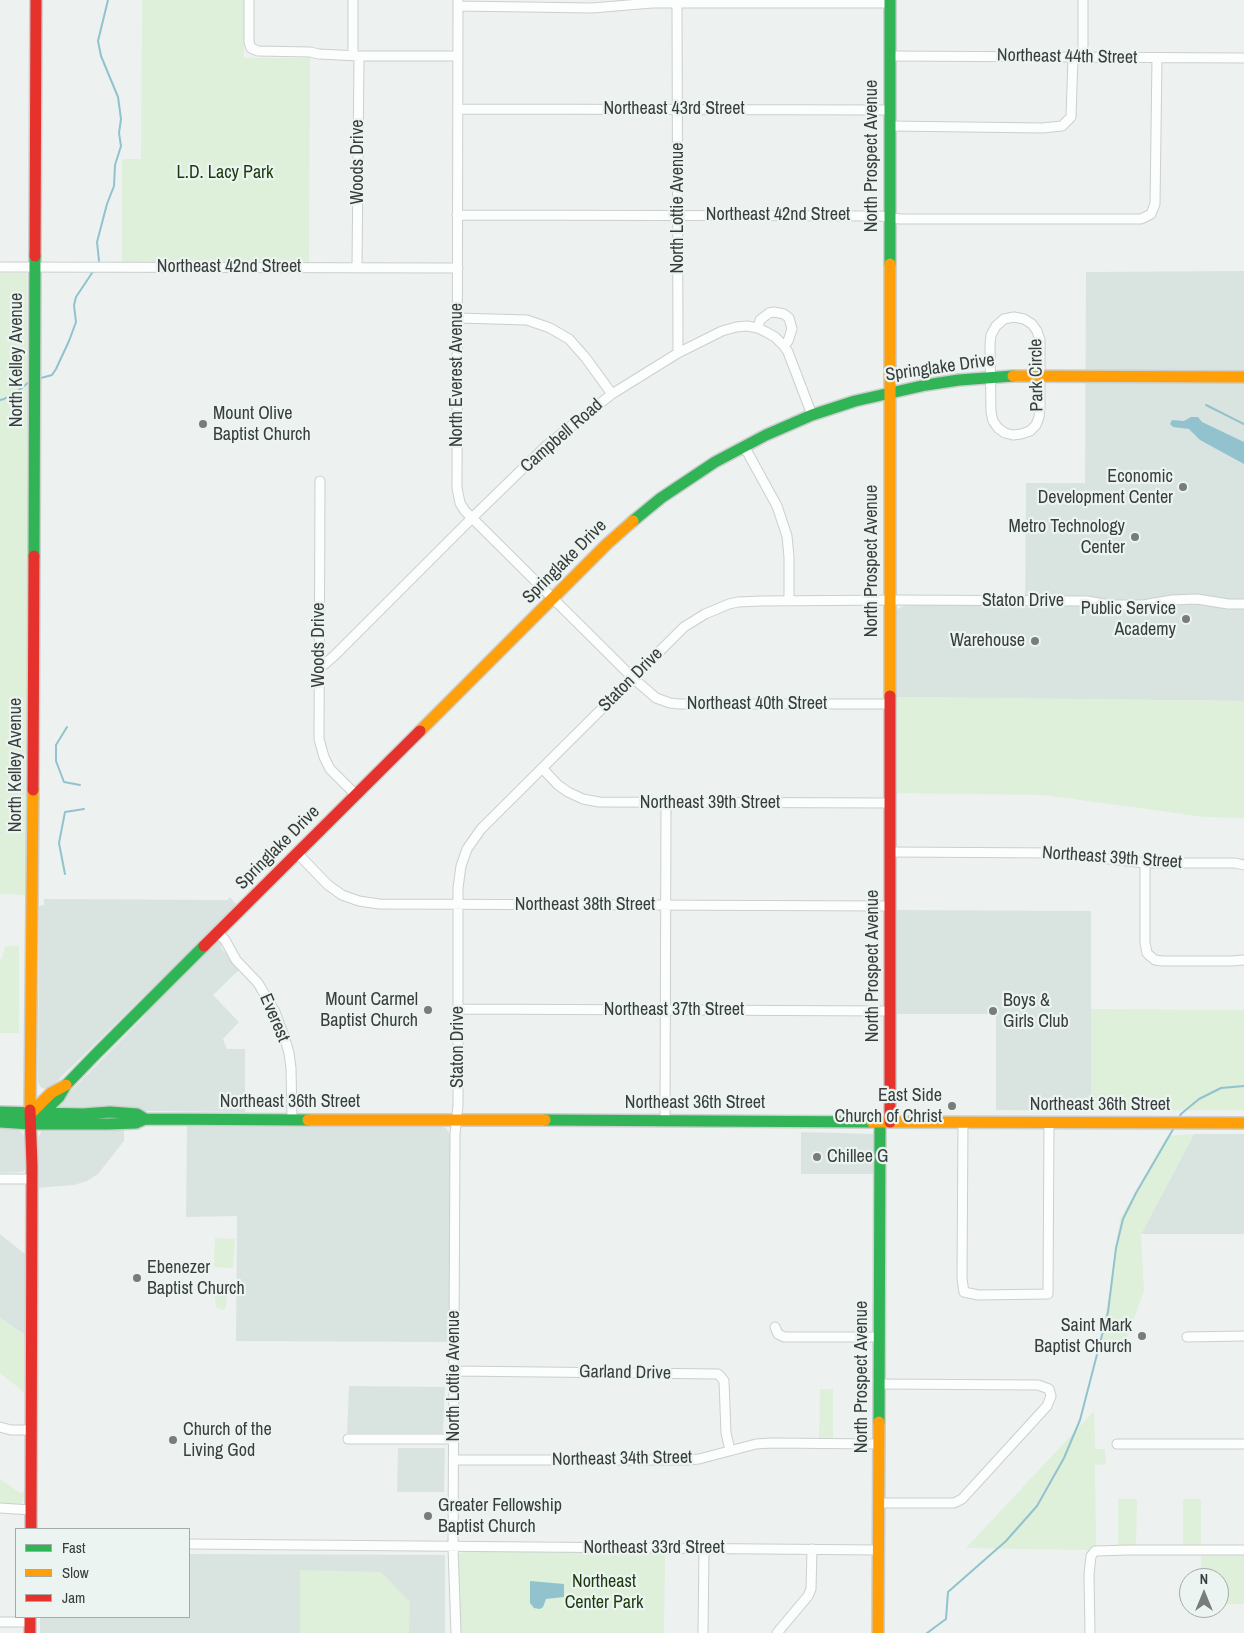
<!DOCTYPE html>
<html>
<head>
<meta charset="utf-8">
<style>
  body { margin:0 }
  #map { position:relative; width:1244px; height:1633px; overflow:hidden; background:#edf2f0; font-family:"Archivo Narrow",sans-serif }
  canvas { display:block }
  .legend { position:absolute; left:15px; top:1528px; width:175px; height:90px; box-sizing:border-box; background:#ebf4f1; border:1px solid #a4aba9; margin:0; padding:6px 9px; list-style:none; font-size:15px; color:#393d3c }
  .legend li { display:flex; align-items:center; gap:10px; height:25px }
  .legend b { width:25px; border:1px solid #a4aba9 }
  .north { position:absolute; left:1179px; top:1568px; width:50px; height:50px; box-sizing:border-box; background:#ebf4f1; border:1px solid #a4aba9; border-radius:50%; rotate:0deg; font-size:14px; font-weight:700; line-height:20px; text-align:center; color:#393d3c }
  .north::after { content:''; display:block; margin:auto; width:18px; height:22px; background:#787c7b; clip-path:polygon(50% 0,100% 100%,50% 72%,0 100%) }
</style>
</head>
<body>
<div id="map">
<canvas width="1244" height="1633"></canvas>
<ul class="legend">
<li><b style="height:6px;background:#30b455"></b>Fast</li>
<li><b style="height:6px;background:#ff9f0a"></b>Slow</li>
<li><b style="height:6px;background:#e5322d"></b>Jam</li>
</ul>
<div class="north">N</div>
</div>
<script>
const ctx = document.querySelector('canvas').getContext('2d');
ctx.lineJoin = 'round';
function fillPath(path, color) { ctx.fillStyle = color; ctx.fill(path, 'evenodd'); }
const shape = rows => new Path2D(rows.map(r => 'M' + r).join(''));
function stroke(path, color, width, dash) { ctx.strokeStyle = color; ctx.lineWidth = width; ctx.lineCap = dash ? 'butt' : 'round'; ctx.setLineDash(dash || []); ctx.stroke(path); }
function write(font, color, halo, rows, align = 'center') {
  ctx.font = font + ' "Archivo Narrow",sans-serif'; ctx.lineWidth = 4.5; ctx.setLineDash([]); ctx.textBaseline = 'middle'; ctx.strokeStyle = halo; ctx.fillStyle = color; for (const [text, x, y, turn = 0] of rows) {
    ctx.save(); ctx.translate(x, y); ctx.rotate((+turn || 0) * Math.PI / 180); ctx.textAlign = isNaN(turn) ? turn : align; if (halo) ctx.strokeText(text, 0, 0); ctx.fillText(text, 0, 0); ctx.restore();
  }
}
fillPath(shape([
  [1244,271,1244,701,896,697,894,617,897,609,905,605,1025,605,1026,483,1085,483,1086,272],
  [230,897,237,905,52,1086,49,1089,41,1088,38,1082,39,909,39,906,44,905,44,899,227,900],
  [896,910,1091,911,1091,1111,996,1110,996,1014,895,1014],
  [216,942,220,942,221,944,221,948,240,969,213,995,239,1022,223,1039,227,1049,245,1049,245,1112,147,1111,56,1108,56,1106,145,1016,146,1012],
  [187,1126,442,1127,446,1128,451,1136,450,1342,236,1341,237,1216,186,1217],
  [0,1127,18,1128,23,1134,25,1139,25,1169,23,1172,0,1173],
  [124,1127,124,1141,98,1174,87,1181,74,1185,37,1188,37,1140,42,1130,47,1128],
  [801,1132,875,1134,874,1174,801,1174],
  [1194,1134,1244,1134,1244,1234,1141,1234],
  [0,1234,25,1254,25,1335,0,1318],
  [349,1386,445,1387,443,1433,347,1433],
  [398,1448,445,1448,444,1492,397,1492],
  [189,1554,445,1555,445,1633,40,1633,40,1617,189,1617]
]), '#d9e4e0');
fillPath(shape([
  [142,0,244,0,244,58,310,58,309,263,122,262,122,159,141,159],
  [0,273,27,273,28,895,0,894],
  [896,697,1244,701,1244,818,1205,817,1044,795,896,793],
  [5,946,19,946,19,1033,0,1033,0,959,2,959],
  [1091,1009,1244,1010,1244,1110,1091,1111],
  [1194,1134,1141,1234,1144,1291,1126,1341,1100,1341,1106,1312,1120,1219,1167,1136],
  [215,1238,235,1239,233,1268,214,1267],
  [225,1284,227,1291,226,1307,224,1309,222,1310,216,1307,215,1296,217,1293,215,1289,216,1287],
  [0,1318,25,1335,24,1392,0,1373],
  [820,1389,833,1389,833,1441,819,1441],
  [1094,1411,1095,1449,1105,1449,1106,1464,1095,1465,1096,1546,1087,1550,966,1548],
  [0,1479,20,1493,24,1492,24,1498,20,1506,0,1505],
  [1118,1499,1137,1499,1136,1548,1118,1548],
  [1183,1499,1201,1499,1201,1546,1183,1546],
  [469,1551,665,1552,664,1633,458,1633,458,1554],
  [1201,1554,1244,1554,1244,1604,1219,1604,1219,1578,1201,1578],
  [300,1570,381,1572,410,1602,409,1633,300,1633]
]), '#deefda');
fillPath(shape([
  [1191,417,1198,417,1202,422,1244,442,1244,464,1200,440,1189,429,1173,427,1170,424,1172,420,1184,421],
  [530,1581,564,1584,564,1597,546,1599,543,1607,540,1609,534,1608,530,1603]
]), '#91c2cd');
stroke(shape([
  [99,261,97,242,107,204,114,186,115,165,121,146,119,133,121,119,118,97,101,56,98,41,108,0],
  [41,378,52,375,56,369,69,341,76,322,74,305,76,297,94,270],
  [0,400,4,399,19,390,29,382],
  [1206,405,1244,424],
  [67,727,56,745,56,761,64,782,80,785],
  [65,874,59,843,65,812,84,809],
  [1179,1118,1181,1114,1199,1099,1221,1088,1244,1086],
  [927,1633,946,1619,948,1592,1006,1541,1037,1506,1064,1458,1080,1420,1108,1312,1116,1248,1123,1219,1136,1193,1175,1126]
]), '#91c2cd', 2);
const street = shape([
  [249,0,249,42,251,48,258,51,310,52,319,54,359,56,458,56],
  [458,0,457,488,460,503,465,511,633,678,656,698,670,703,679,704,890,704],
  [677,3,678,353],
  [458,6,592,8,652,3,890,3],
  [353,54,353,0],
  [890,56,1244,58],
  [1083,57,1083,0],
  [458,109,890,110],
  [890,126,1042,128,1062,126,1071,117,1073,58],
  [457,215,880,216,900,219,1141,219,1151,214,1155,204,1157,58],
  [0,267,458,268],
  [357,268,359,56],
  [1014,317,1024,319,1032,324,1037,331,1040,340,1040,407,1039,417,1036,425,1030,431,1021,434,1013,435,1005,433,998,428,993,421,991,412,990,344,991,335,996,326,1004,319,1014,317],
  [458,318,527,320,550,328,569,339,585,357,612,394],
  [758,328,760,320,769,313,774,312,784,314,789,318,792,329,788,341,784,346],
  [744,446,777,506,787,536,789,557,789,601],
  [320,481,319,739,324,757,330,769,356,795],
  [319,669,334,656,472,518,547,445,612,394,678,353,722,331,736,327,747,326,758,328,766,332,775,337,784,346,788,352,812,415],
  [542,768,558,785,568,792,583,799,599,802,890,803],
  [890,852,1055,853,1145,863,1235,863,1244,865],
  [298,854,328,885,342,895,359,901,379,904,890,906],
  [1145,863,1145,943,1147,953,1150,956,1155,960,1162,961,1231,961,1244,960],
  [218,933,225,940,236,960,258,983,275,1012,285,1039,289,1053,291,1068,292,1119],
  [458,1009,890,1011],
  [665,1121,666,803],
  [963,1122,962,1279,964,1292,978,1295,1048,1294,1049,1122],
  [0,1179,32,1179],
  [775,1327,778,1334,784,1337,879,1337],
  [1187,1337,1244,1336],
  [454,1371,718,1374,721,1377,724,1381,726,1433,730,1450],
  [0,1427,11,1430,31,1430],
  [348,1439,454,1439],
  [1117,1444,1244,1444],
  [454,1460,687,1460,699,1459,756,1444,772,1443,879,1444],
  [879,1503,954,1503,962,1499,1047,1406,1051,1396,1049,1389,1038,1385,879,1384],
  [0,1508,31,1510],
  [189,1544,878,1550],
  [0,1622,30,1622],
  [456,1633,453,1547,455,1134,458,1105,458,888,461,866,467,849,481,829,684,627,705,614,729,604,738,602,761,601,899,600,1087,601,1110,605,1143,605,1172,600,1197,599,1228,604,1244,604],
  [703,1633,704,1549],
  [777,1633,808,1596,811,1589,812,1549],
  [1090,1633,1089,1575,1091,1556,1095,1551,1129,1550,1244,1550]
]);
const fast = shape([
  [890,0,890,264],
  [633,521,661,498,715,462,766,435,812,415,855,401,926,385,959,380,1013,376],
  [34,556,35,256],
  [0,1112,83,1114,110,1112,137,1114,145,1119],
  [545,1120,872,1122],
  [0,1122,31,1124,108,1124,136,1123,145,1119,308,1120],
  [31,1124,59,1097,66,1085,97,1053,204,946],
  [879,1422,880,1122]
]);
const slow = shape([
  [890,264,890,696],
  [1013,376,1244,377],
  [420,731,607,544,633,521],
  [30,1110,33,790],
  [31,1113,51,1093,66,1085],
  [308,1120,545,1120],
  [872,1122,1244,1123],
  [878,1633,879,1422]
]);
const jam = shape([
  [35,256,36,0],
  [890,696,890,1122],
  [33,790,34,556],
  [204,946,420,731],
  [30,1110,32,1166,31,1529],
  [30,1617,30,1633]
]);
stroke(street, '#cbcfce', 11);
stroke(fast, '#cbcfce', 14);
stroke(slow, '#cbcfce', 14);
stroke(jam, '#cbcfce', 14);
stroke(street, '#fcfdfd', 9);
stroke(fast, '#30b455', 11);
stroke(slow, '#ff9f0a', 11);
stroke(jam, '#e5322d', 11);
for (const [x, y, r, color] of [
  [203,424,5,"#787c7b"],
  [1183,487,5,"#787c7b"],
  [1135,537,5,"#787c7b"],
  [1186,619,5,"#787c7b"],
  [1035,641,5,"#787c7b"],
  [428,1010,5,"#787c7b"],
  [993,1011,5,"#787c7b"],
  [952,1106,5,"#787c7b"],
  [817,1157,5,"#787c7b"],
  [137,1278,5,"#787c7b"],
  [1142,1336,5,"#787c7b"],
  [173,1440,5,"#787c7b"],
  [428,1516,5,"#787c7b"]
]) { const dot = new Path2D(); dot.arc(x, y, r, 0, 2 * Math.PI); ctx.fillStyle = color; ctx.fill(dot); stroke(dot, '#ebf4f1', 2); }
write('18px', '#393d3c', '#ebf4f1', [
  ["Northeast 44th Street",1067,57,1],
  ["Northeast 43rd Street",674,109],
  ["North Prospect Avenue",872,156,-90],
  ["Woods Drive",358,162,-90],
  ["North Lottie Avenue",678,208,-90],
  ["Northeast 42nd Street",778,215],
  ["Northeast 42nd Street",229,267],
  ["North Kelley Avenue",17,360,-90],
  ["Springlake Drive",940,368,-8],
  ["North Everest Avenue",457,375,-90],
  ["Park Circle",1037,375,-91],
  ["Campbell Road",562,436,-41],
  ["North Prospect Avenue",872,561,-90],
  ["Springlake Drive",565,562,-45],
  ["Staton Drive",1023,601],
  ["Woods Drive",319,645,-90],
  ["Staton Drive",631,680,-45],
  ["Northeast 40th Street",757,704],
  ["North Kelley Avenue",16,765,-90],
  ["Northeast 39th Street",710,803],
  ["Springlake Drive",278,848,-45],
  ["Northeast 39th Street",1112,858,4],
  ["Northeast 38th Street",585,905],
  ["North Prospect Avenue",873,966,-90],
  ["Northeast 37th Street",674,1010],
  ["Everest",274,1018,67],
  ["Staton Drive",458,1047,-90],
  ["Northeast 36th Street",290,1102],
  ["Northeast 36th Street",695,1103],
  ["Northeast 36th Street",1100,1105],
  ["Garland Drive",625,1373,1],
  ["North Lottie Avenue",454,1376,-90],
  ["North Prospect Avenue",862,1377,-90],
  ["Northeast 34th Street",622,1459,-1],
  ["Northeast 33rd Street",654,1548]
]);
write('18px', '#1a3a0a', '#ebf4f1', [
  ["L.D. Lacy Park",225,173],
  ["Northeast",604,1582],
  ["Center Park",604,1603]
]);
write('18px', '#393d3c', '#ebf4f1', [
  ["Mount Olive",213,414,"left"],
  ["Baptist Church",213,435,"left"],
  ["Economic",1173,477],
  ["Development Center",1173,498],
  ["Metro Technology",1125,527],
  ["Center",1125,548],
  ["Public Service",1176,609],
  ["Academy",1176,630],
  ["Warehouse",1025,641],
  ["Mount Carmel",418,1000],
  ["Baptist Church",418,1021],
  ["Boys &",1003,1001,"left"],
  ["Girls Club",1003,1022,"left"],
  ["East Side",942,1096],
  ["Church of Christ",942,1117],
  ["Chillee G",827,1157,"left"],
  ["Ebenezer",147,1268,"left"],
  ["Baptist Church",147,1289,"left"],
  ["Saint Mark",1132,1326],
  ["Baptist Church",1132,1347],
  ["Church of the",183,1430,"left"],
  ["Living God",183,1451,"left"],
  ["Greater Fellowship",438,1506,"left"],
  ["Baptist Church",438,1527,"left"]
], 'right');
</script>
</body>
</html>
